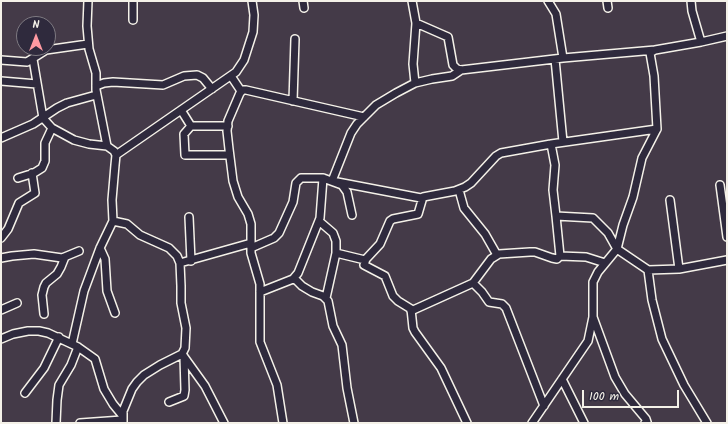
<!DOCTYPE html>
<html>
<head>
<meta charset="utf-8">
<style>
  body { margin:0 }
  #map { position:relative; width:728px; height:424px; overflow:hidden; background:#443a48; font-family:Kalam,sans-serif }
  canvas { display:block }
  .frame { position:absolute; inset:0; border:2px solid #f4f1e8; pointer-events:none }
  .north { position:absolute; left:16px; top:16px; width:40px; height:40px; box-sizing:border-box; background:#2f2a3d; border:1px solid #7e7a81; border-radius:50%; rotate:0deg; font-size:11px; font-weight:700; line-height:16px; text-align:center; color:#f4f1e8 }
  .north::after { content:''; display:block; margin:auto; width:14px; height:18px; background:#ff9aa2; clip-path:polygon(50% 0,100% 100%,50% 72%,0 100%) }
  .scale { position:absolute; left:582px; top:390px; width:97px; height:18px; box-sizing:border-box; border:2px solid #f4f1e8; border-top:0; padding-left:5px; font-size:12px; line-height:14px; white-space:nowrap; color:#f4f1e8; -webkit-text-stroke:3px #2f2a3d; paint-order:stroke }
</style>
</head>
<body>
<div id="map">
<canvas width="728" height="424"></canvas>
<div class="frame"></div>
<div class="north">N</div>
<div class="scale">100 m</div>
</div>
<script>
const ctx = document.querySelector('canvas').getContext('2d');
ctx.lineJoin = 'round';
const shape = rows => new Path2D(rows.map(r => 'M' + r).join(''));
function stroke(path, color, width, dash) { ctx.strokeStyle = color; ctx.lineWidth = width; ctx.lineCap = dash ? 'butt' : 'round'; ctx.setLineDash(dash || []); ctx.stroke(path); }
const minor = shape([
  [88,1,87,26,89,49,96,73,96,90,107,146],
  [133,1,133,20],
  [303,1,304,8],
  [412,1,416,23,413,64,415,83],
  [548,1,556,14,563,58],
  [607,1,608,8],
  [691,1,692,11,701,42],
  [416,23,448,37,453,65,457,69,461,70,563,58,655,50],
  [33,59,43,118,52,128,74,140,89,144,107,146,114,151,116,155,115,165,112,200,113,221,127,224,140,235,169,248,177,256,180,263,181,286,181,303,186,328,185,348,182,354,160,365,144,375,137,382,132,389,123,411,123,423],
  [555,59,563,142],
  [1,60,27,62,46,50,88,44],
  [231,76,241,91],
  [1,81,37,84],
  [96,86,104,83,113,82,163,85,184,76,197,75,203,78,212,89],
  [293,101,295,39],
  [181,110,191,126],
  [228,126,191,126,184,134,185,155,229,155],
  [1,138,33,124,57,108,67,103,96,95],
  [551,144,555,165,553,190,556,216,593,218,608,233,617,249,648,270,679,269,727,260],
  [116,155,236,72,244,60,253,32,254,15,252,1],
  [18,178,34,173,42,168,45,161,45,143,52,128],
  [720,185,727,237],
  [459,190,464,208,485,234,497,255],
  [421,198,332,181,351,133,357,124,376,105,396,93,415,83,432,79,452,76,461,70],
  [670,200,679,269],
  [556,216,560,256,586,257,605,263],
  [189,217,191,261],
  [319,221,333,233,336,241,336,253,326,298],
  [1,238,8,229,19,203,35,193,32,173],
  [100,248,105,259,107,291,115,313],
  [251,248,274,238,279,233,293,202,296,183,301,178,323,178,342,185,347,192,352,215],
  [336,253,365,260],
  [1,258,12,256,34,254,62,258,79,251],
  [180,263,251,243],
  [648,270,652,300,662,339,684,385,707,423],
  [294,278,302,286,312,292,323,296,328,301,333,326,342,345,347,388,354,423],
  [473,283,482,292,489,302,502,304,506,308,544,406],
  [260,292,293,279,298,273,320,218,323,178],
  [1,310,17,303],
  [411,311,473,283,491,259,499,254,530,252,535,252,552,258,557,259,560,256],
  [44,314,42,295,44,287,46,283,57,274,61,267,65,257],
  [593,317,615,377,625,394,646,419,647,422,645,423],
  [1,339,13,334,28,331,39,331,48,333,78,347,95,359,104,389,113,404,122,415],
  [72,344,84,291,100,248,113,221],
  [182,354,205,386,224,423],
  [562,379,584,423],
  [25,393,44,368,59,337],
  [169,402,184,396,185,390,184,357],
  [56,423,57,400,59,385,71,365,78,347],
  [80,423,122,420],
  [283,423,277,385,260,342,260,284,251,253,251,224,248,214,238,197,233,181,229,149,227,131,228,121,240,93,243,90,246,90,364,117],
  [467,423,441,368,415,332,413,328,411,309,398,301,393,296,385,276,364,265,366,259,380,244,390,221,393,219,418,214,423,197,455,191,465,187,471,183,496,156,501,153,551,144,657,129],
  [532,423,588,341,593,317,593,282,598,272,617,249,623,225,633,197,642,158,657,129,654,76,650,53,655,50,701,42,727,36]
]);
stroke(minor, '#f4f1e8', 10);
stroke(minor, '#2f2a3d', 7);
</script>
</body>
</html>
